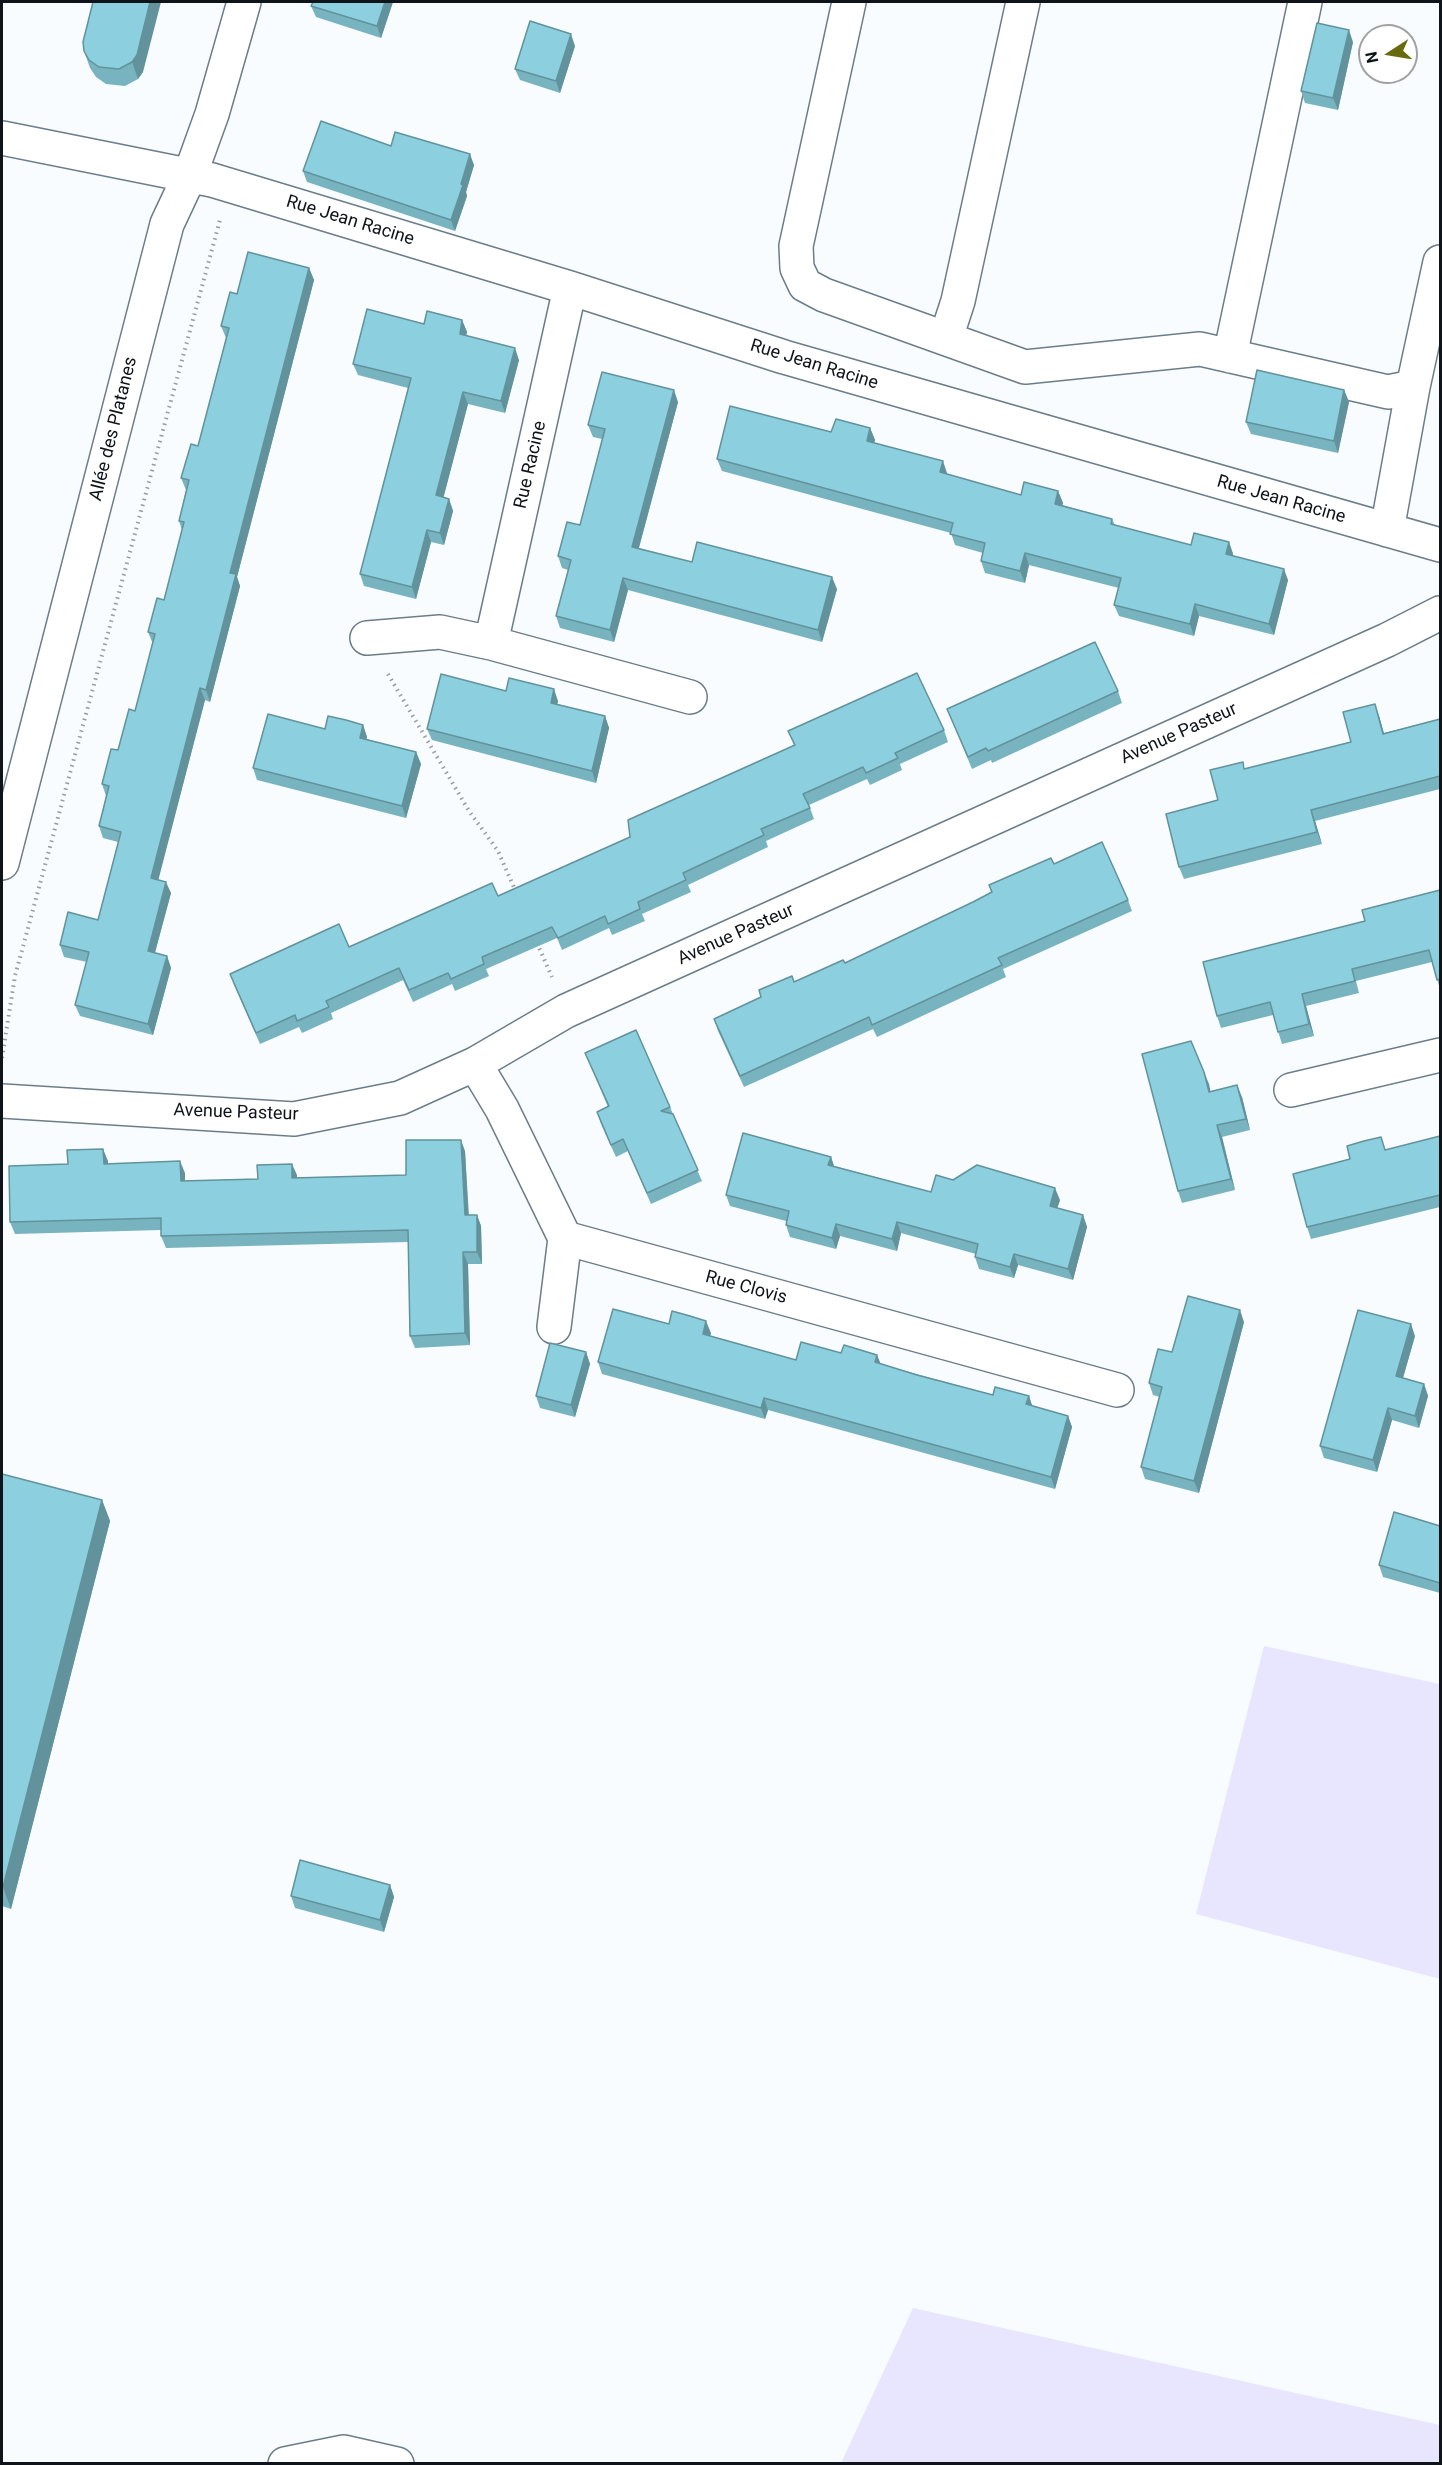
<!DOCTYPE html>
<html>
<head>
<meta charset="utf-8">
<style>
  body { margin:0 }
  #map { position:relative; width:1442px; height:2465px; overflow:hidden; background:#f8fcfe; font-family:Roboto,sans-serif }
  canvas { display:block }
  .frame { position:absolute; inset:0; border:3px solid #0e1419; pointer-events:none }
  .north { position:absolute; left:1358px; top:24px; width:60px; height:60px; box-sizing:border-box; background:#fff; border:2px solid #9fa1a3; border-radius:50%; rotate:258deg; font-size:16px; font-weight:700; line-height:24px; text-align:center; color:#0e1419 }
  .north::after { content:''; display:block; margin:auto; width:21px; height:27px; background:#686b0d; clip-path:polygon(50% 0,100% 100%,50% 72%,0 100%) }
</style>
</head>
<body>
<div id="map">
<canvas width="1442" height="2465"></canvas>
<div class="frame"></div>
<div class="north">N</div>
</div>
<script>
const ctx = document.querySelector('canvas').getContext('2d');
ctx.lineJoin = 'round';
function fillPath(path, color) { ctx.fillStyle = color; ctx.fill(path, 'evenodd'); }
const shape = rows => new Path2D(rows.map(r => 'M' + r).join(''));
function stroke(path, color, width, dash) { ctx.strokeStyle = color; ctx.lineWidth = width; ctx.lineCap = dash ? 'butt' : 'round'; ctx.setLineDash(dash || []); ctx.stroke(path); }
function write(font, color, halo, rows, align = 'center') {
  ctx.font = font + ' Roboto,sans-serif'; ctx.lineWidth = 4.5; ctx.setLineDash([]); ctx.textBaseline = 'middle'; ctx.strokeStyle = halo; ctx.fillStyle = color; for (const [text, x, y, turn = 0] of rows) {
    ctx.save(); ctx.translate(x, y); ctx.rotate((+turn || 0) * Math.PI / 180); ctx.textAlign = isNaN(turn) ? turn : align; if (halo) ctx.strokeText(text, 0, 0); ctx.fillText(text, 0, 0); ctx.restore();
  }
}
fillPath(shape([
  [1264,1646,1440,1684,1440,1979,1196,1914],
  [913,2308,1440,2425,1440,2463,841,2463]
]), '#e8e6ff');
const minor = shape([
  [849,2,796,246,797,268,805,285,824,295,1025,367,1200,349,1388,392,1413,387],
  [2,138,212,180,570,288,784,357,1440,545],
  [570,288,491,643,690,697],
  [946,338,958,301,1023,2],
  [1230,356,1305,2],
  [1387,530,1413,387,1440,262],
  [367,638,440,632,491,643],
  [2,863,167,224,190,175,212,114,244,2],
  [475,1064,502,1109,565,1238,1117,1390],
  [1291,1090,1440,1055],
  [2,1101,294,1119,400,1098,475,1064,566,1011,1387,640,1440,613],
  [554,1327,565,1238],
  [285,2464,344,2452,397,2464]
]);
stroke(minor, '#6c7d89', 36);
stroke(shape([
  [388,674,469,811,498,851,516,892],
  [537,943,552,977],
  [2,1058,15,976,220,220]
]), '#979c9f', 4, [1.5, 4.5]);
stroke(minor, '#fff', 33);
fillPath(shape([
  [93,2,143,72,138,79,125,86,106,84,96,77,90,68,84,51],
  [313,2,393,2,381,38,316,17,311,6],
  [1353,42,1338,110,1305,103,1301,91],
  [575,46,560,93,520,80,515,69],
  [391,146,474,165,466,192,467,196,455,231,307,182,303,171],
  [309,268,314,280,237,577,240,586,210,702,205,700,158,879,171,893,155,953,167,956,171,968,153,1035,80,1016,75,1005,87,962,64,957,60,945,98,920,118,842,103,838,99,826,106,796,102,784,118,750,135,711,153,644,148,632,164,600,182,530,179,521,186,490,181,478,198,446,226,338,221,326,237,294],
  [462,320,467,332,466,335,519,360,505,413,468,404,443,498,449,499,453,511,444,545,431,542,416,599,364,586,360,574,408,388,358,375,353,364,424,324],
  [1344,390,1349,402,1338,453,1251,434,1246,422],
  [678,402,639,548,692,562,837,589,822,642,628,590,614,642,560,628,556,616,568,570,562,568,558,556,580,525,602,439,593,437,588,425],
  [870,428,875,440,874,443,947,473,947,474,1021,495,1058,491,1063,503,1062,505,1112,519,1115,525,1191,545,1229,542,1233,554,1233,556,1288,580,1274,635,1199,616,1194,636,1119,616,1114,605,1119,588,1029,565,1025,583,985,573,981,561,983,553,955,545,951,533,722,471,717,459,831,432],
  [506,691,558,701,557,704,605,716,609,728,596,783,432,740,427,729],
  [1118,691,1122,703,992,763,991,760,972,769,947,709],
  [1379,716,1384,733,1440,719,1440,789,1315,821,1322,844,1184,879,1179,867,1245,769,1351,742],
  [363,725,367,737,366,739,416,752,421,764,406,818,257,780,253,768,325,729],
  [944,730,948,742,900,764,902,770,870,785,867,779,809,805,814,819,766,841,768,847,688,885,691,892,642,914,645,921,612,935,609,928,562,950,557,938,486,969,489,976,455,991,452,984,413,1002,403,980,331,1013,333,1019,302,1033,299,1027,260,1044,234,985,230,974,349,947,498,896,630,837,794,745,788,731],
  [1054,864,1128,900,1132,911,1003,969,1006,977,877,1037,873,1029,744,1087,718,1031,714,1019,794,982,845,963,973,902,991,892,989,885],
  [1440,890,1440,989,1432,962,1356,981,1359,993,1306,1006,1314,1036,1282,1044,1273,1015,1221,1028,1217,1016,1365,921],
  [585,1053,670,1107,702,1181,651,1204,628,1151,616,1157,601,1124,597,1112,608,1107],
  [1209,1084,1210,1092,1242,1097,1250,1130,1222,1137,1235,1190,1182,1203,1178,1191],
  [1440,1136,1440,1207,1311,1239,1307,1227,1386,1150],
  [103,1149,108,1164,185,1173,185,1181,258,1179,297,1175,297,1178,406,1175,465,1151,469,1215,477,1215,481,1226,482,1264,468,1264,470,1345,415,1348,410,1336,408,1242,166,1248,161,1236,161,1230,15,1234,10,1222,68,1164],
  [831,1157,834,1166,931,1192,953,1180,1060,1200,1057,1208,1083,1215,1087,1227,1073,1280,1018,1265,1014,1278,979,1269,975,1257,976,1254,901,1233,897,1251,840,1236,836,1249,790,1237,786,1225,786,1221,730,1206,726,1195],
  [1244,1322,1199,1493,1145,1479,1141,1467,1160,1397,1153,1395,1149,1383,1172,1352],
  [669,1324,711,1333,710,1336,796,1360,841,1353,877,1355,880,1364,993,1395,1029,1396,1032,1406,1068,1416,1072,1427,1055,1489,768,1410,765,1419,602,1374,598,1362],
  [1415,1336,1403,1378,1424,1384,1428,1396,1419,1428,1392,1420,1377,1472,1324,1458,1320,1446],
  [586,1352,590,1364,575,1417,540,1408,536,1396],
  [2,1474,102,1500,110,1521,11,1909,2,1906],
  [1440,1526,1440,1593,1383,1577,1379,1565],
  [390,1885,394,1897,384,1932,295,1908,291,1896]
]), '#78b3c0');
fillPath(shape([
  [150,2,161,2,143,72,138,79,132,62],
  [385,2,393,2,381,38,377,26],
  [1349,30,1353,42,1338,110,1333,98],
  [571,34,575,46,560,93,556,81],
  [470,154,474,165,466,192,467,196,455,231,451,220,461,184],
  [309,268,314,280,237,577,240,586,210,702,206,690,230,573],
  [462,320,467,332,464,346,460,334],
  [515,348,519,360,505,413,501,401],
  [674,390,678,402,636,558,632,547],
  [1344,390,1349,402,1338,453,1334,441],
  [463,392,468,404,441,507,436,495],
  [870,428,875,440,871,453,867,441],
  [943,461,947,473,944,484,940,472],
  [1058,491,1063,503,1060,515,1055,504],
  [449,499,453,511,444,545,440,533],
  [427,530,431,542,416,599,412,587],
  [1229,542,1233,554,1230,566,1226,554],
  [1025,553,1029,565,1025,583,1020,571],
  [1284,569,1288,580,1274,635,1269,624],
  [832,577,837,589,822,642,818,630],
  [623,578,628,590,614,642,610,630],
  [1195,604,1199,616,1194,636,1190,624],
  [200,688,205,700,156,889,151,878],
  [554,689,558,701,555,714,551,703],
  [1375,704,1379,716,1387,745,1383,734],
  [605,716,609,728,596,783,592,771],
  [363,725,367,737,364,750,360,738],
  [416,752,421,764,406,818,402,806],
  [1311,810,1315,821,1322,844,1317,832],
  [166,882,171,893,152,963,148,951],
  [167,956,171,968,153,1035,148,1024],
  [1302,994,1306,1006,1314,1036,1309,1024],
  [1204,1072,1209,1084,1213,1104,1209,1092],
  [1237,1085,1242,1097,1250,1130,1246,1119],
  [1217,1125,1222,1137,1235,1190,1231,1179],
  [461,1140,465,1151,469,1227,465,1215],
  [103,1149,108,1161,108,1175,104,1164],
  [831,1157,835,1169,828,1165],
  [180,1161,185,1173,185,1193,181,1181],
  [292,1164,297,1175,297,1189,292,1178],
  [1055,1188,1060,1200,1054,1218,1050,1206],
  [477,1215,481,1226,482,1264,477,1252],
  [1083,1215,1087,1227,1073,1280,1068,1269],
  [897,1222,901,1233,897,1251,892,1239],
  [836,1224,840,1236,836,1249,832,1238],
  [463,1252,468,1264,470,1345,465,1333],
  [1014,1254,1018,1265,1014,1278,1010,1267],
  [1240,1310,1244,1322,1199,1493,1194,1481],
  [706,1321,711,1333,707,1346,703,1334],
  [1411,1324,1415,1336,1400,1388,1396,1376],
  [586,1352,590,1364,575,1417,571,1405],
  [877,1355,882,1367,875,1362],
  [1424,1384,1428,1396,1419,1428,1415,1416],
  [1029,1396,1033,1408,1026,1404],
  [764,1398,768,1410,765,1419,761,1408],
  [1388,1408,1392,1420,1377,1472,1373,1460],
  [1068,1416,1072,1427,1055,1489,1051,1477],
  [102,1500,110,1521,11,1909,3,1887],
  [390,1885,394,1897,384,1932,380,1920]
]), '#62929c');
const building = shape([
  [93,2,150,2,137,55,132,62,119,69,99,67,89,60,84,51,83,42,93,2],
  [313,2,385,2,377,26,311,6,313,2],
  [530,21,571,34,556,81,515,69,530,21],
  [1317,23,1349,30,1333,98,1301,91,1317,23],
  [321,121,391,146,395,132,470,154,461,184,463,185,451,220,303,171,321,121],
  [248,252,309,268,230,573,236,574,206,690,200,688,151,878,166,882,148,951,167,956,148,1024,75,1005,89,952,60,945,68,912,98,920,121,832,99,826,109,786,102,784,111,749,118,750,129,709,135,711,155,634,148,632,157,598,164,600,184,522,179,521,189,480,181,478,191,444,198,446,229,328,221,326,230,292,237,294,248,252],
  [367,309,424,324,427,311,462,320,460,334,515,348,501,401,463,392,436,495,449,499,440,533,427,530,412,587,360,574,411,378,353,364,367,309],
  [1257,370,1344,390,1334,441,1246,422,1257,370],
  [602,372,674,390,632,547,692,562,697,542,832,577,818,630,623,578,610,630,556,616,571,560,558,556,567,522,580,525,605,429,588,425,602,372],
  [730,406,831,432,836,419,870,428,867,441,943,461,940,472,1021,495,1024,482,1058,491,1055,504,1112,519,1111,524,1191,545,1194,533,1229,542,1226,554,1284,569,1269,624,1195,604,1190,624,1114,605,1121,578,1025,553,1020,571,981,561,985,543,950,534,953,523,717,459,730,406],
  [1095,642,1118,691,988,751,986,748,968,757,947,709,1095,642],
  [917,673,944,730,895,753,898,758,866,773,863,767,803,794,810,808,761,829,764,835,683,873,686,880,638,902,640,909,608,924,605,916,558,938,552,927,482,957,484,964,451,979,448,973,409,990,399,968,326,1001,329,1007,297,1021,295,1015,256,1033,230,974,339,924,349,947,492,883,498,896,630,837,628,820,795,745,788,731,917,673],
  [441,674,506,691,509,678,554,689,551,703,605,716,592,771,427,729,441,674],
  [1375,704,1383,734,1440,719,1440,776,1311,810,1317,832,1179,867,1166,814,1218,800,1210,770,1243,762,1244,769,1351,742,1343,712,1375,704],
  [268,714,325,729,328,716,346,720,363,725,360,738,416,752,402,806,253,768,268,714],
  [1102,842,1128,900,998,958,1002,965,872,1025,869,1017,740,1076,714,1019,761,997,759,990,792,976,794,982,843,960,845,963,973,902,992,892,989,885,1051,858,1054,864,1102,842],
  [1440,890,1440,979,1437,980,1429,950,1352,969,1355,981,1302,994,1309,1024,1278,1032,1270,1002,1217,1016,1203,962,1365,921,1362,910,1440,890],
  [636,1030,670,1107,661,1111,673,1114,698,1170,647,1193,623,1139,611,1145,597,1112,609,1106,585,1053,636,1030],
  [1191,1041,1204,1072,1209,1092,1237,1085,1246,1119,1217,1125,1231,1179,1178,1191,1142,1054,1191,1041],
  [743,1133,831,1157,828,1165,931,1192,936,1175,953,1180,977,1165,1055,1188,1050,1206,1083,1215,1068,1269,1014,1254,1010,1267,975,1257,978,1244,897,1222,892,1239,836,1224,832,1238,786,1225,789,1211,726,1195,743,1133],
  [1440,1136,1440,1195,1307,1227,1293,1174,1350,1159,1347,1146,1364,1141,1381,1137,1385,1150,1440,1136],
  [406,1140,461,1140,465,1215,477,1215,477,1252,463,1252,465,1333,410,1336,408,1230,161,1236,161,1218,10,1222,9,1166,68,1164,67,1150,103,1149,104,1164,180,1161,181,1181,258,1179,257,1165,292,1164,292,1178,406,1175,406,1140],
  [1188,1296,1240,1310,1194,1481,1141,1467,1162,1387,1149,1383,1158,1349,1172,1352,1188,1296],
  [613,1309,669,1324,672,1311,690,1316,706,1321,703,1334,796,1360,801,1342,841,1353,844,1345,877,1355,875,1362,917,1375,993,1395,995,1387,1029,1396,1026,1404,1068,1416,1051,1477,764,1398,761,1408,598,1362,613,1309],
  [1358,1310,1411,1324,1396,1376,1424,1384,1415,1416,1388,1408,1373,1460,1320,1446,1358,1310],
  [550,1343,586,1352,571,1405,536,1396,550,1343],
  [2,1474,102,1500,3,1887,2,1887,2,1474],
  [1394,1512,1440,1526,1440,1583,1379,1565,1394,1512],
  [300,1860,390,1885,380,1920,291,1896,300,1860]
]);
fillPath(building, '#8cd0df');
stroke(building, '#62929c', 1.5);
write('18px', '#0e1419', '#fff', [
  ["Rue Jean Racine",350,221,17],
  ["Rue Jean Racine",814,365,17],
  ["Allée des Platanes",114,429,-76],
  ["Rue Racine",531,465,-77],
  ["Rue Jean Racine",1281,500,16],
  ["Avenue Pasteur",1179,734,-24],
  ["Avenue Pasteur",736,935,-24],
  ["Avenue Pasteur",236,1113,2],
  ["Rue Clovis",746,1288,15]
]);
</script>
</body>
</html>
